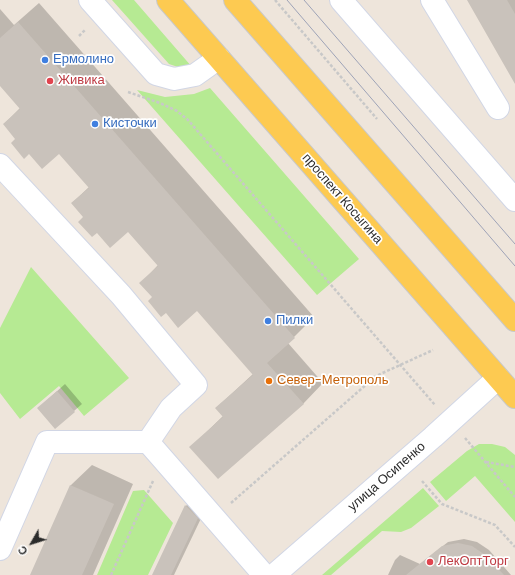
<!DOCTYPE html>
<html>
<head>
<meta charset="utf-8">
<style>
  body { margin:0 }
  #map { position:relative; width:515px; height:575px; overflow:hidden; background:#eee5db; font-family:"DM Sans",sans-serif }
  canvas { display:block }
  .north { position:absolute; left:12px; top:523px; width:40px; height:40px; -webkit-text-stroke:3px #fff; paint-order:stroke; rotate:231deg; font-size:11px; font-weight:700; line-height:16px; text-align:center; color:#2b2b2b }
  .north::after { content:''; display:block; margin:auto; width:14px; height:18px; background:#2b2b2b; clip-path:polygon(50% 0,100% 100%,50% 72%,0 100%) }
</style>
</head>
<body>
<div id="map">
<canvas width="515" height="575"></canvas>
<div class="north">С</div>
</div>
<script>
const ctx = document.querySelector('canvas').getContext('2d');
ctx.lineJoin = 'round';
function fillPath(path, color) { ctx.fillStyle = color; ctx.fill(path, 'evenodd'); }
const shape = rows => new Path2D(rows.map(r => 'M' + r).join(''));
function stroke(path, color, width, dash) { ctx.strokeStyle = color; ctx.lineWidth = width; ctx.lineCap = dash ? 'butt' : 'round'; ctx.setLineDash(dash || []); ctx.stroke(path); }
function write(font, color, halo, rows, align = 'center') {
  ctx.font = font + ' "DM Sans",sans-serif'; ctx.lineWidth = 3.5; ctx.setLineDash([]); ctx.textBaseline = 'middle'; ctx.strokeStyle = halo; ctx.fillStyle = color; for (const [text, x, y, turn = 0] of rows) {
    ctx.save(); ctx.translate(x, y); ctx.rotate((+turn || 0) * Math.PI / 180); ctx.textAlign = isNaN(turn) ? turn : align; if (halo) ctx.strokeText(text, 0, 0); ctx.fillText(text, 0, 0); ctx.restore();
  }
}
fillPath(shape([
  [112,0,134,0,192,67,184,69,169,64],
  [210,88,359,259,317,295,137,90,165,97,194,94],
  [31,267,129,378,84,416,59,386,20,419,0,393,0,328],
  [479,444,492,444,505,447,515,455,515,522,475,476,446,501,430,482,467,451],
  [423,488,439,506,411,528,401,532,382,531,331,575,322,575],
  [144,490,173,523,148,575,97,575,133,491]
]), '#b6ea93');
fillPath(shape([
  [468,0,515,0,515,81],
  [39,3,314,317,288,343,323,383,303,404,191,447,223,416,216,408,253,374,198,310,153,297,141,283,158,265,128,231,84,217,72,203,89,187,60,152,29,153,4,124,20,108,0,85,0,9,14,25],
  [65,384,82,404,74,411,46,401],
  [92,465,133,484,93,575,31,575,71,485],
  [193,498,205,510,174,575,153,575,186,506],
  [464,539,477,542,489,550,511,575,388,575,395,560,400,555,420,564,448,542]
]), '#0003');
fillPath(shape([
  [467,0,507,0,515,14,515,84],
  [18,22,295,338,267,363,304,404,218,479,189,447,223,417,215,408,253,375,197,311,178,328,166,313,161,317,148,301,152,297,139,283,158,266,128,232,110,248,97,233,92,237,78,222,83,217,71,203,89,188,59,154,42,169,29,154,24,159,11,143,15,139,3,124,20,109,0,86,0,38],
  [57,391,75,412,55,429,37,408],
  [70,485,114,504,82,575,30,575],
  [185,505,198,518,171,575,152,575],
  [458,543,472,546,485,555,504,575,406,575,442,546]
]), '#c9c2bb');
const minor = shape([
  [90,0,156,74,174,79,195,75,219,58],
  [341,0,515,200],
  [432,0,498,108],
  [0,165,121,295,196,385,171,408,148,442],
  [0,549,47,442,148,442,264,575],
  [274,575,433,437,498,378]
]);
const major = shape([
  [168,0,515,397],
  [235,0,515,320]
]);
stroke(minor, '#d1d6e5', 24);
stroke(major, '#c8c8c8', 24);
stroke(shape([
  [275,0,377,119],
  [79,36,86,29],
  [128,92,160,103,177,111,188,120,435,405],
  [465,438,515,497],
  [486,462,515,467],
  [422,481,442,504,495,525,515,547],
  [231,503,376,376,433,350],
  [111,575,153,481]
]), '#c8c8c8', 2.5, [3, 2]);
stroke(minor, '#fff', 22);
stroke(major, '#fdca51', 22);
stroke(shape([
  [287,0,515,266],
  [304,0,515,244]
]), '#9ea3b7', 1);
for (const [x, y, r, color] of [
  [45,60,4,"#3f7fe0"],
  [50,81,4,"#e0444e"],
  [95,124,4,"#3f7fe0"],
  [268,321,4,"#3f7fe0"],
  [269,381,4,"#e8710a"],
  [430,562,4,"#e0444e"]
]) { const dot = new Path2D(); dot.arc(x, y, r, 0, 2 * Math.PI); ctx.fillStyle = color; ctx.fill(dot); stroke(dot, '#fff', 1.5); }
write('13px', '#366cbe', '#fff', [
  ["Ермолино",53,60],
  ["Кисточки",103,124],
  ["Пилки",276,321]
], 'left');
write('13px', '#be3a42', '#fff', [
  ["Живика",58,81],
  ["ЛекОптТорг",438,562]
], 'left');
write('13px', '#2b2b2b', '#fff', [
  ["проспект Косыгина",342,199,49],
  ["улица Осипенко",387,477,-41]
]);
write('13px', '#c56008', '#fff', [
  ["Север-Метрополь",277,381]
], 'left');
</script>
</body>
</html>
